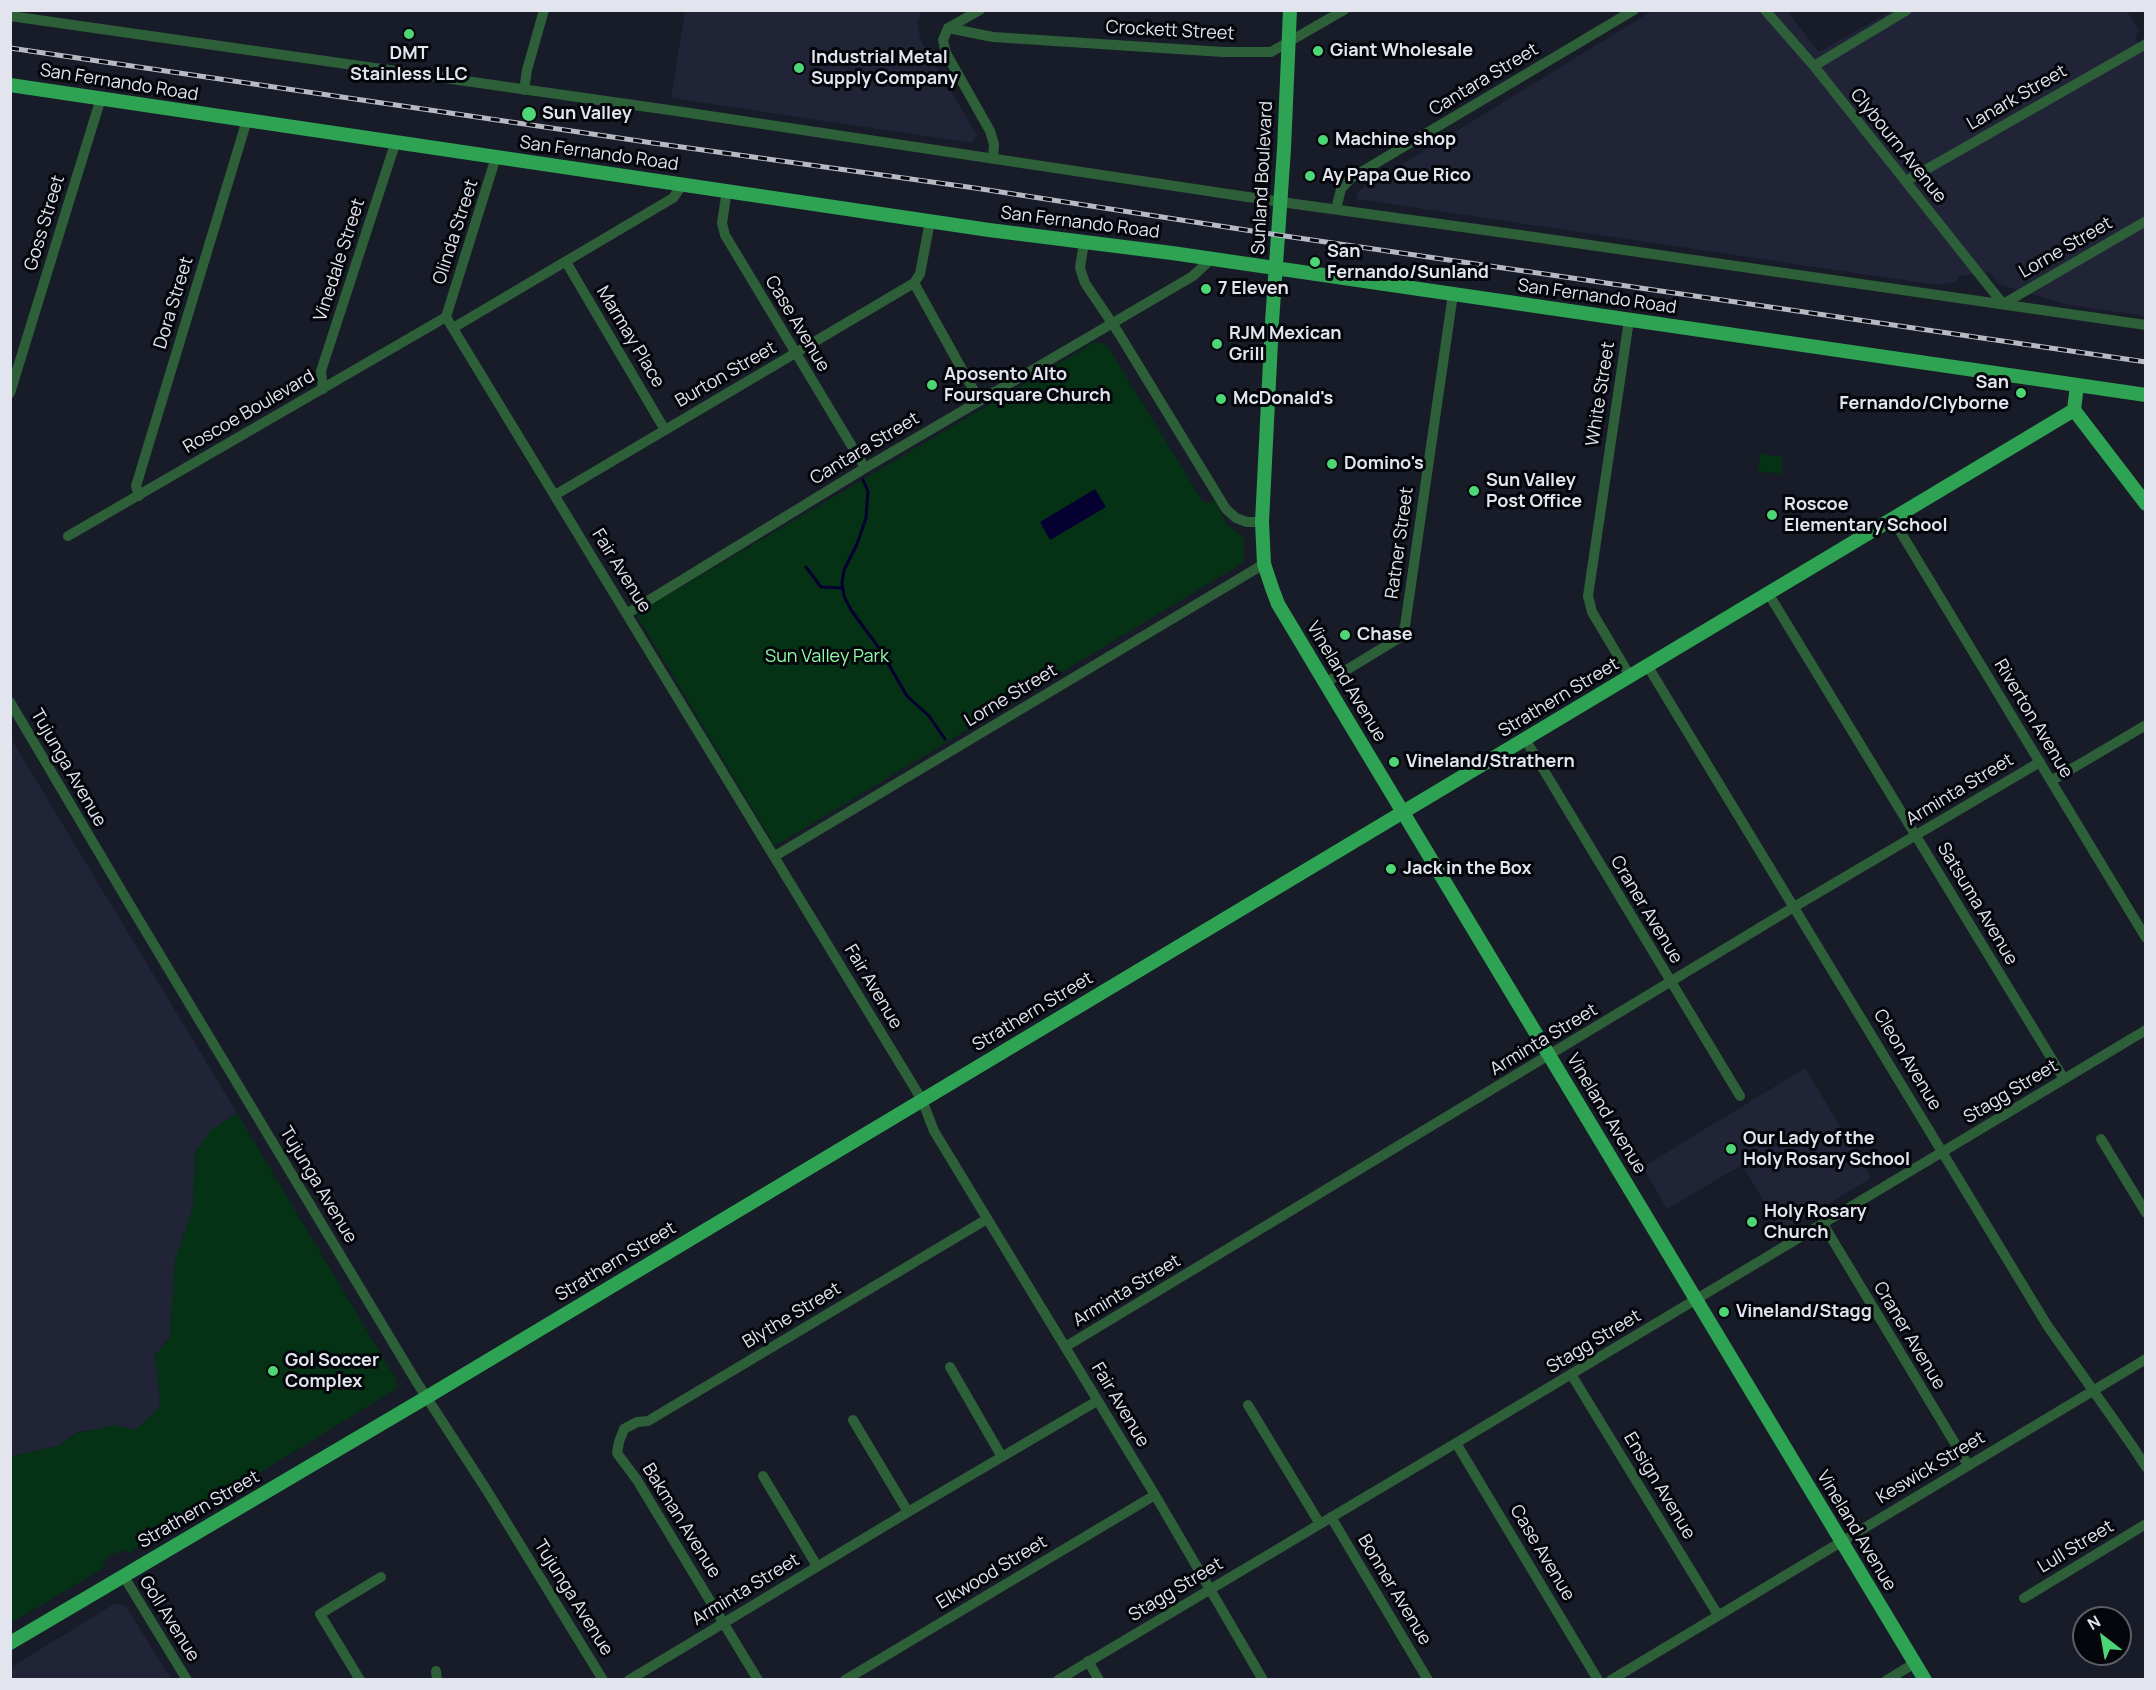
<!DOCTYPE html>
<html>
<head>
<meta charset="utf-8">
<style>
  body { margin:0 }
  #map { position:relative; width:2156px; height:1690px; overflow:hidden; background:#181b28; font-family:Manrope,sans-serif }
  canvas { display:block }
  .frame { position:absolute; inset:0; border:12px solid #e2e5ee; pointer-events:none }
  .north { position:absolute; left:2072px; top:1606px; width:60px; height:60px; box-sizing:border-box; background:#05060b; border:2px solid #5d5f66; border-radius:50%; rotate:329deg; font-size:16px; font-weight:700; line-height:24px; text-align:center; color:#e2e5ee }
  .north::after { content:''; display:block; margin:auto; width:21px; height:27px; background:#4dd676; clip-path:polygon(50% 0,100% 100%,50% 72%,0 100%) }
</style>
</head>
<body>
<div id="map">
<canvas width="2156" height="1690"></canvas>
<div class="frame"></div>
<div class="north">N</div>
</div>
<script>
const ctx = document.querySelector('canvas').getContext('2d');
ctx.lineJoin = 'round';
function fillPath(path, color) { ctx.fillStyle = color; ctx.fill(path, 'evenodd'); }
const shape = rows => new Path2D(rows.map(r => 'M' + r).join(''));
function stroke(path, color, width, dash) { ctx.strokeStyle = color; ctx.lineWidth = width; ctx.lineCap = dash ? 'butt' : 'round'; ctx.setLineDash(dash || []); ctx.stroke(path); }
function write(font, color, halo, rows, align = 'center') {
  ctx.font = font + ' Manrope,sans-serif'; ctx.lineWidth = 6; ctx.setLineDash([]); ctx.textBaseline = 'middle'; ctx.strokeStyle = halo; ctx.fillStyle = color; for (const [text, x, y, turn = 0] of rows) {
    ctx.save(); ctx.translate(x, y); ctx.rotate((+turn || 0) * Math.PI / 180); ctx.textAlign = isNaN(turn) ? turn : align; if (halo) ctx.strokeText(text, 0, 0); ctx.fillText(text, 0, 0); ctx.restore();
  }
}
fillPath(shape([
  [685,11,922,11,917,22,920,39,977,135,972,143,671,98],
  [1652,11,1787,11,1819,52,1891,11,2127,11,2139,31,2135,37,2145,53,2145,316,2068,305,1999,284,1989,272,1960,276,1956,282,1937,285,1357,199,1357,192],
  [10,737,237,1113,221,1123,195,1153,193,1207,175,1260,170,1337,155,1356,160,1401,159,1408,155,1413,135,1430,116,1426,77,1432,59,1446,11,1456],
  [1805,1068,1871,1178,1782,1232,1742,1165,1667,1209,1643,1167],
  [116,1603,125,1605,171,1679,11,1679,11,1667]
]), '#202436');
fillPath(shape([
  [1093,343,1102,343,1108,347,1203,502,1207,503,1215,500,1226,524,1244,537,1244,562,775,846,636,614],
  [1760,454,1783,457,1781,474,1758,471],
  [237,1113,397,1381,396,1389,129,1553,124,1550,111,1555,105,1559,102,1569,11,1623,11,1456,59,1446,77,1433,116,1425,135,1430,159,1408,160,1401,155,1355,170,1337,175,1260,193,1207,195,1153,210,1131]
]), '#053214');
fillPath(shape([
  [1095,489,1106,507,1050,540,1040,522]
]), '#050030');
stroke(shape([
  [863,480,868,491,866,518,857,544,844,570,842,583,844,596,851,610,879,648,907,696,929,716,945,739],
  [806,567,821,587,842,588]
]), '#050030', 3);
stroke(shape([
  [1765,10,1814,66,2003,304,2146,221],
  [10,16,683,112,1281,202,1520,235,2146,325],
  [948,28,993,37,1223,52,1271,52,1344,10],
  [948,28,943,40,946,53,990,131,994,144,993,159],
  [948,28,980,10],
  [1814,66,1907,10],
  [524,90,527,70,544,10],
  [1906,181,2146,44],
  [727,190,722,223,725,235,865,468],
  [1336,209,1341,189,1351,178,1634,10],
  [930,221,920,274,914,283,979,400],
  [1084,242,1080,268,1085,283,1118,332,1226,509,1236,518,1247,522,1262,522],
  [566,262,665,430],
  [446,317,922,1100,934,1131,1155,1495,1263,1680],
  [446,317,496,157],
  [1629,320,1588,596,1592,612,1630,676],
  [453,328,673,198,683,184],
  [323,389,321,371,396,141],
  [10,393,101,98],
  [555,495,914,283],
  [139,496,136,486,247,120],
  [1892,518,2146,938],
  [68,536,446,317],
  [1768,593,2064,1079],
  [628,613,865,468,1193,276,1211,259],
  [1647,665,2047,1325,2133,1447,2146,1467],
  [1325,683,1399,638,1405,626,1453,294],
  [10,702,130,905,416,1381,486,1489,603,1680],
  [1525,739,1740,1096],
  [2051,781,2146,725],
  [775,856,1264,564],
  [2101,1139,2146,1213],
  [1823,1224,1968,1465],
  [1065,1347,1794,907,2040,762],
  [950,1367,1002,1457],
  [1571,1374,1718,1615],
  [1248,1405,1320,1524],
  [853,1420,908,1512],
  [1456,1443,1598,1680],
  [763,1476,817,1566],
  [1331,1517,1428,1680],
  [123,1575,187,1680],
  [2024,1598,2146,1524],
  [1088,1661,1099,1680],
  [436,1671,437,1680],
  [360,1680,320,1614,381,1577],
  [629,1680,908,1512,1097,1401],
  [758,1680,637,1480,617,1453,619,1442,624,1429,637,1422,648,1421,987,1219],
  [845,1680,1155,1495],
  [1058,1680,1446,1449,2146,1030],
  [1611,1680,2146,1359],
  [1887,1680,1915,1663]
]), '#2d5f39', 10);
stroke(shape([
  [1290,10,1284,149,1272,322,1262,522,1264,564,1272,588,1278,604,1342,711,1925,1680],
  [10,85,989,230,1172,253,2146,395],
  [2077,385,2074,410,2146,504],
  [10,1643,427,1397,2074,410]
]), '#2da353', 14);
const rail = shape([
  [10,48,653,143,975,188,1278,235,2146,362]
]);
stroke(rail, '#b7bac4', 5);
stroke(rail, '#05060b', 3, [9]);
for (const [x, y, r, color] of [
  [409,34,6,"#4dd676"],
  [1318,51,6,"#4dd676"],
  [799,68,6,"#4dd676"],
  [529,114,8,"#4dd676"],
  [1323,140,6,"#4dd676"],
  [1310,176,6,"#4dd676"],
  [1315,262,6,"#4dd676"],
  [1206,289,6,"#4dd676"],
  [1217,344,6,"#4dd676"],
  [932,385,6,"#4dd676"],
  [2021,393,6,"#4dd676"],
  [1221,399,6,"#4dd676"],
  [1332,464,6,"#4dd676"],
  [1474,491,6,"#4dd676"],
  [1772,515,6,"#4dd676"],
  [1345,635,6,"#4dd676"],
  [1394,762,6,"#4dd676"],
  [1391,869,6,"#4dd676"],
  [1731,1149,6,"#4dd676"],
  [1752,1222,6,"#4dd676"],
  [1724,1312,6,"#4dd676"],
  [273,1371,6,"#4dd676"]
]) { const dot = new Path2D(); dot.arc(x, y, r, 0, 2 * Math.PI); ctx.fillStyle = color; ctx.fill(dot); stroke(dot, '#05060b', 2); }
write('18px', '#e2e5ee', '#05060b', [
  ["Crockett Street",1170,31,3],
  ["Cantara Street",1484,80,-31],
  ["San Fernando Road",119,83,9],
  ["Lanark Street",2017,98,-30],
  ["Clybourn Avenue",1898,146,51],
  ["San Fernando Road",599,154,8],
  ["Sunland Boulevard",1263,178,-87],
  ["Goss Street",45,223,-73],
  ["San Fernando Road",1080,223,7],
  ["Olinda Street",456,232,-72],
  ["Lorne Street",2066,248,-30],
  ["Vinedale Street",340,260,-72],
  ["San Fernando Road",1597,297,8],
  ["Dora Street",174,303,-73],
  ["Case Avenue",797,324,59],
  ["Marmay Place",630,337,59],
  ["Burton Street",726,375,-30],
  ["White Street",1601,394,-81],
  ["Roscoe Boulevard",249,412,-30],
  ["Cantara Street",865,449,-31],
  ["Ratner Street",1400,543,-82],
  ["Fair Avenue",621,571,58],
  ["Vineland Avenue",1346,682,59],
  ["Lorne Street",1011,696,-31],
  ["Strathern Street",1559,698,-31],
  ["Riverton Avenue",2033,719,59],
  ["Tujunga Avenue",68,768,60],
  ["Arminta Street",1960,790,-31],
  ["Satsuma Avenue",1977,904,59],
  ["Craner Avenue",1646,910,59],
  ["Fair Avenue",873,987,59],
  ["Strathern Street",1033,1012,-31],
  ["Arminta Street",1544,1040,-31],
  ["Cleon Avenue",1907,1060,59],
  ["Stagg Street",2011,1092,-31],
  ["Vineland Avenue",1606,1114,59],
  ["Tujunga Avenue",318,1185,59],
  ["Strathern Street",616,1262,-31],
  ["Arminta Street",1127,1291,-31],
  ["Blythe Street",792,1316,-31],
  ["Craner Avenue",1909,1336,59],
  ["Stagg Street",1594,1342,-31],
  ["Fair Avenue",1120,1405,59],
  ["Keswick Street",1931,1468,-31],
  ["Ensign Avenue",1659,1486,59],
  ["Strathern Street",199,1510,-30],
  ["Bakman Avenue",681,1521,58],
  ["Vineland Avenue",1856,1531,59],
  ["Lull Street",2076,1547,-31],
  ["Case Avenue",1542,1553,59],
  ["Elkwood Street",992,1573,-31],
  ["Arminta Street",746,1590,-31],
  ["Stagg Street",1176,1590,-31],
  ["Bonner Avenue",1394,1590,59],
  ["Tujunga Avenue",573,1598,58],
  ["Goll Avenue",169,1619,58]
]);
write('bold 18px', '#e2e5ee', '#05060b', [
  ["Giant Wholesale",1330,51],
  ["DMT",409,54,"center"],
  ["Stainless LLC",409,75,"center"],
  ["Industrial Metal",811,58],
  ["Supply Company",811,79],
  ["Sun Valley",542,114],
  ["Machine shop",1335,140],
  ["Ay Papa Que Rico",1322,176],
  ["San",1327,252],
  ["Fernando/Sunland",1327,273],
  ["7 Eleven",1218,289],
  ["RJM Mexican",1229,334],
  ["Grill",1229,355],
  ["Aposento Alto",944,375],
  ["Foursquare Church",944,396],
  ["San",2009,383,"right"],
  ["Fernando/Clyborne",2009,404,"right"],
  ["McDonald's",1233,399],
  ["Domino's",1344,464],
  ["Sun Valley",1486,481],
  ["Post Office",1486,502],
  ["Roscoe",1784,505],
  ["Elementary School",1784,526],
  ["Chase",1357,635],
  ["Vineland/Strathern",1406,762],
  ["Jack in the Box",1403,869],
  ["Our Lady of the",1743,1139],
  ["Holy Rosary School",1743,1160],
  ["Holy Rosary",1764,1212],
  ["Church",1764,1233],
  ["Vineland/Stagg",1736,1312],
  ["Gol Soccer",285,1361],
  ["Complex",285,1382]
], 'left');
write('18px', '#8efba7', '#05060b', [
  ["Sun Valley Park",827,657]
]);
</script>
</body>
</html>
